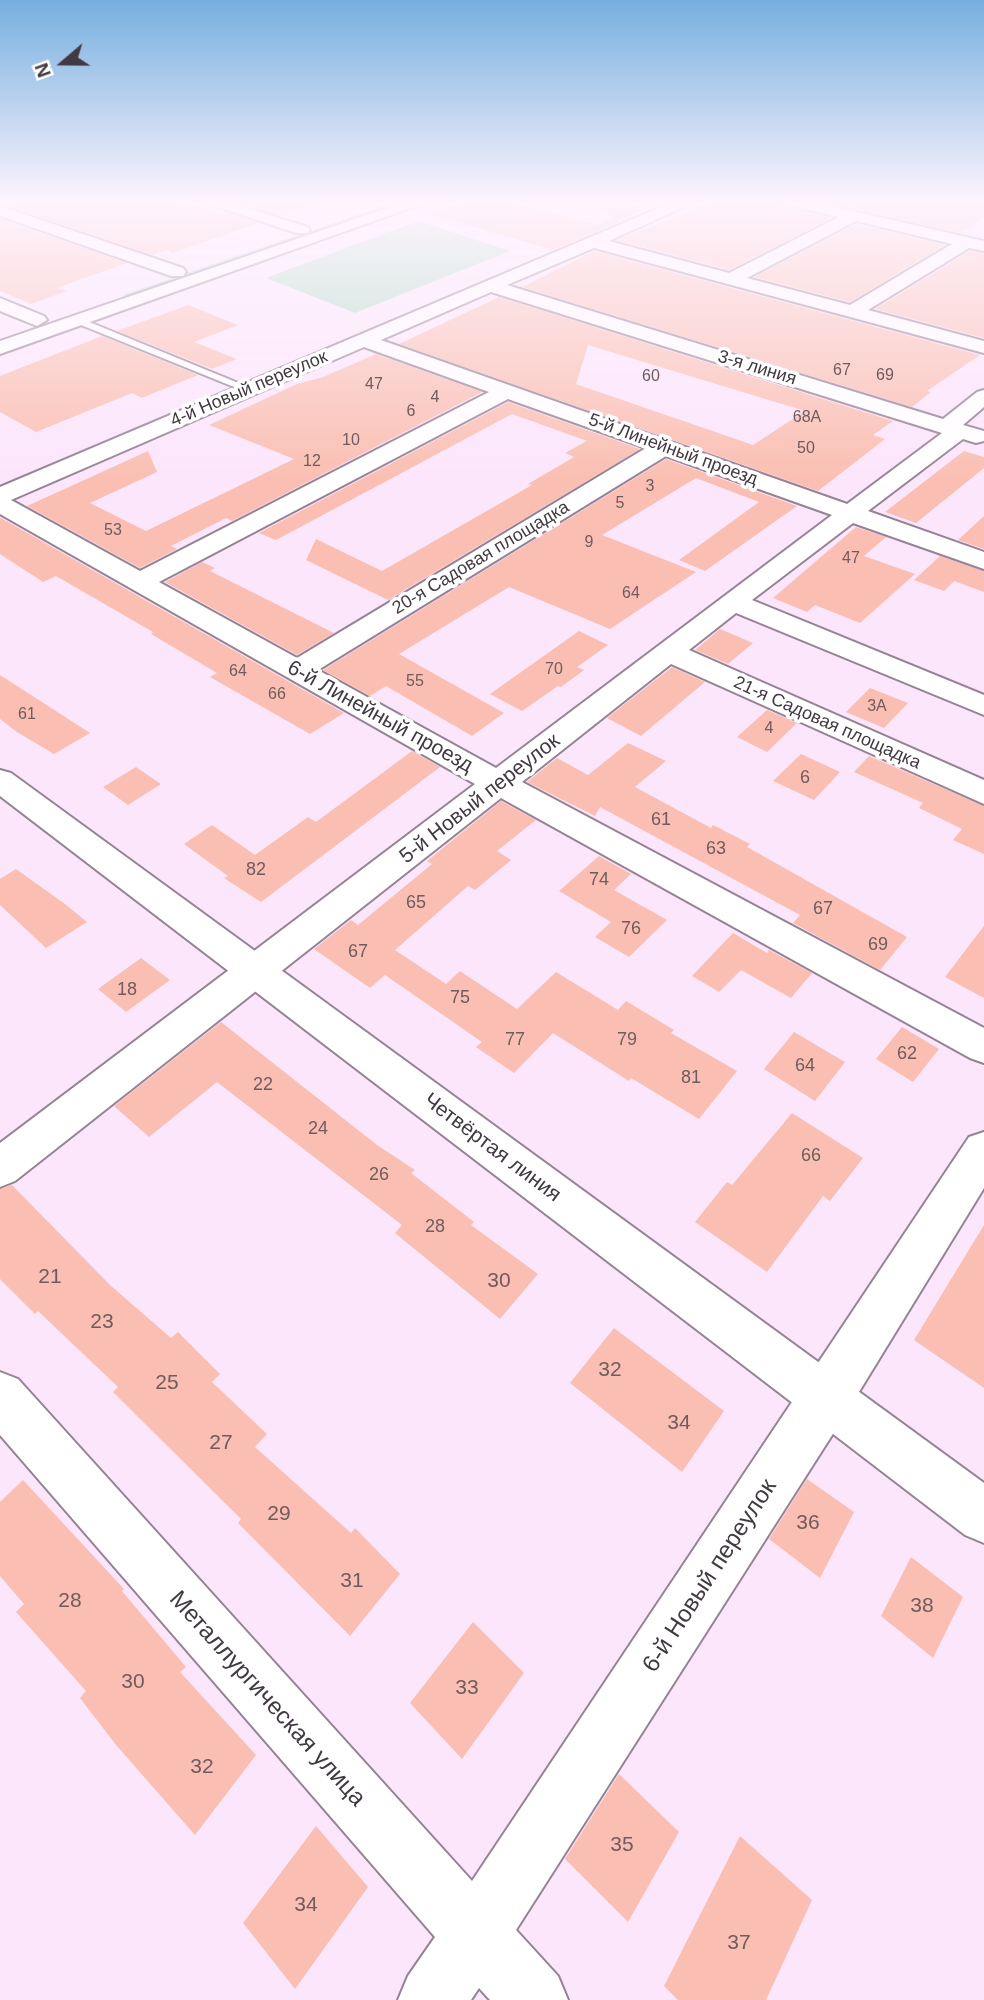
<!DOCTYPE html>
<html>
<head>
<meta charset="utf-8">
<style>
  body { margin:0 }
  #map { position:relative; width:984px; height:2000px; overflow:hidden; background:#fce6fc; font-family:Arial,sans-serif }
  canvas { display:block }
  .north { position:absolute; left:28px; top:28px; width:70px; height:70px; -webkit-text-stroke:5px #fff; paint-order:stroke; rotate:250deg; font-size:19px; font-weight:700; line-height:28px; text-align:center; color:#423a42 }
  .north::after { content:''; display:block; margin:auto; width:24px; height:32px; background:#423a42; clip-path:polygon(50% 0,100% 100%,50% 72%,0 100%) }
</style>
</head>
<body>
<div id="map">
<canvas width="984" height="2000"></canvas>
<div class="north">N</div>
</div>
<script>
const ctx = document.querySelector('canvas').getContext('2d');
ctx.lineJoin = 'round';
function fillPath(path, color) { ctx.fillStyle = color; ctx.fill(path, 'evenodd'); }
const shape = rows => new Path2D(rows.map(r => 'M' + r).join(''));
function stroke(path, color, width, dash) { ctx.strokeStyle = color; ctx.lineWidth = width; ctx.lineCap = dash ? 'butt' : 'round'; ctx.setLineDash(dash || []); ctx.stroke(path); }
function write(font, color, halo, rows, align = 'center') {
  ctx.font = font + ' Arial,sans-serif'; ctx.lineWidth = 7; ctx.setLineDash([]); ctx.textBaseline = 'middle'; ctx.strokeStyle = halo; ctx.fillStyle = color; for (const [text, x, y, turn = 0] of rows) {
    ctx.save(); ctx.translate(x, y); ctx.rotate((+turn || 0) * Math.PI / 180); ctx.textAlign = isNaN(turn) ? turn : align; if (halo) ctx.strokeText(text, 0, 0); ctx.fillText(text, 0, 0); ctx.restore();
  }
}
fillPath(shape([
  [590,200,614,200,643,210,601,230,593,228,613,217],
  [365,212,372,214,130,298,123,295],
  [418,221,510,251,355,313,266,278]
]), '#addcc4');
fillPath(shape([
  [20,200,166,200,224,212,259,223,173,253,166,250,152,255,5,205],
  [230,200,314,200,315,204,281,216],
  [470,200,502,200,606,227,553,250,430,214],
  [718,200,774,200,778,206,831,218,729,270,617,240],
  [817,200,984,200,984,218,960,233],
  [0,219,127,263,57,288,67,291,31,304,0,291],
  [856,224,945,245,850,302,754,277],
  [594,251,980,355,927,391,931,392,912,407,522,287],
  [970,251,984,253,984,338,875,309],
  [499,297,893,421,873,435,885,439,818,491,399,344],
  [588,345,805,411,753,445,576,384],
  [188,305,238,325,194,342,237,359,212,369,117,331],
  [102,336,198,375,142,398,132,393,36,432,0,412,0,376],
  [376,354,482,392,232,521,226,518,171,546,177,549,140,568,27,506,148,451,157,472,90,503,146,531,294,459,209,425,297,384,323,377],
  [508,402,640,449,388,600,306,560,316,539,382,571,532,485,528,484,574,457,565,453,587,441,512,414,276,540,259,533],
  [964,451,984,457,984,468,916,523,885,512],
  [666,459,797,506,705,571,679,560,759,502,696,478,602,535,696,572,610,629,509,587,399,654,504,713,472,736,386,686,370,696,323,670],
  [984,516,984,549,958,540],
  [0,518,1,518,344,713,310,734,210,677,217,673,151,634,153,632,56,576,43,582,0,554],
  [856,527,886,537,864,556,915,574,860,623,815,605,807,612,773,598],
  [940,556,984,571,984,592,954,581,944,591,914,580],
  [202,562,215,568,210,571,334,633,297,655,165,582],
  [720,629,753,643,728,664,695,650],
  [579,631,608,645,577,667,584,670,561,687,558,686,522,711,490,694],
  [672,667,705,682,641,736,607,718],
  [0,675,90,733,54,754,17,732,0,719],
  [870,688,908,703,884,728,846,712],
  [767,710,797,723,767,752,737,737],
  [628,743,666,761,635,787,711,828,713,825,750,844,747,847,907,937,880,970,793,923,800,915,600,807,595,816,527,782,557,758,588,775],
  [412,751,440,767,261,902,224,878,228,876,184,844,212,825,255,855,308,817,316,822],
  [801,754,840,772,814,800,773,781],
  [869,756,984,806,984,854,953,840,962,829,919,808,923,803,854,772],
  [136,767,161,784,128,805,103,787],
  [501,801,536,820,497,851,511,860,475,890,468,886,395,950,446,984,460,971,517,1009,556,972,618,1010,626,1001,674,1030,671,1033,737,1071,699,1119,631,1078,629,1081,553,1033,514,1073,476,1047,482,1042,385,975,370,988,314,949,351,920,358,925,432,864,427,861],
  [599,856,631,874,614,890,667,920,629,957,595,937,611,922,559,891],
  [16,869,65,904,87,922,46,948,0,905,0,879],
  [984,926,984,998,945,977],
  [733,933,767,953,769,950,812,973,791,998,741,970,719,992,692,976],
  [141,958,170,980,126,1012,98,989],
  [221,1022,377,1145,415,1170,411,1173,474,1222,471,1225,538,1274,500,1319,395,1233,402,1225,217,1082,149,1137,114,1106],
  [902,1027,939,1049,913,1082,876,1059],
  [794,1032,845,1062,815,1101,764,1069],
  [792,1113,863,1158,830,1201,823,1196,767,1272,695,1222,727,1182,732,1185],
  [12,1185,110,1285,171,1338,178,1332,220,1374,212,1382,267,1434,255,1447,351,1533,355,1528,400,1574,350,1636,238,1523,241,1519,113,1392,118,1387,38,1311,35,1314,0,1279,0,1189],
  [984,1225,984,1388,914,1340],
  [614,1328,724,1411,682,1472,570,1383],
  [807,1479,854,1512,820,1578,769,1539],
  [23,1480,124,1589,122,1591,186,1667,180,1672,256,1755,195,1835,116,1745,80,1698,86,1691,16,1612,24,1604,0,1576,0,1502],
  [911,1557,963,1597,933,1658,881,1616],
  [473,1622,524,1673,462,1759,410,1703],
  [619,1774,679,1832,628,1922,565,1859],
  [316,1826,368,1887,295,1989,243,1923],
  [740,1836,812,1900,766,2000,678,2000,664,1986]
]), '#fabfb2');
const service = shape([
  [76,319,82,319,253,389,244,391,76,323,76,319]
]);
const minor = shape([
  [197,200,221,200,308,227,310,230,308,233,296,233,197,200],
  [678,200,699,200,609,241,729,273,839,217,779,203,777,200,805,200,984,241,984,251,969,248,868,310,984,341,984,353,594,248,507,285,943,419,977,392,984,390,984,407,963,425,984,431,984,441,976,443,963,439,868,511,984,552,984,569,853,523,752,600,984,695,984,715,736,613,689,650,984,780,984,804,671,664,522,782,984,1028,984,1063,970,1058,501,798,15,1181,0,1187,0,1143,475,784,0,514,0,487,678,200],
  [856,221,952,244,850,305,747,278,856,221],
  [491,292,942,433,847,504,381,340,491,292],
  [364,347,489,392,140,571,11,500,364,347],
  [508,399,646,448,297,658,159,582,508,399],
  [666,456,832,515,496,768,318,670,666,456],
  [0,206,183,268,186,272,183,276,171,276,0,216,0,206],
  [0,298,44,316,47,320,37,326,0,311,0,298],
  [984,1132,984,1188,843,1418,516,1930,558,1976,568,2000,490,2000,479,1988,471,2000,398,2000,408,1976,435,1937,0,1435,0,1372,18,1379,472,1881,969,1137,984,1132]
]);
const tertiary = shape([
  [410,200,433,200,0,354,0,341,410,200],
  [0,770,11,773,984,1483,984,1543,965,1535,0,796,0,770]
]);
stroke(service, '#958295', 4);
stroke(minor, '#958295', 4);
stroke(tertiary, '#958295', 4);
fillPath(service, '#fff');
fillPath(minor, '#fff');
fillPath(tertiary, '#fff');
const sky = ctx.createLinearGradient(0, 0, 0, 480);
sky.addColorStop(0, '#76afdf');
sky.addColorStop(0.42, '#fef4fe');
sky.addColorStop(1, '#fef4fe00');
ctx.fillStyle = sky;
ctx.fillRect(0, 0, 984, 480);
write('16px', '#705b5e', null, [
  ["67",842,371],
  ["69",885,376],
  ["60",651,377],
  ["47",374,385],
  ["4",435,398],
  ["6",411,412],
  ["68А",807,418],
  ["10",351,441],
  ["50",806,449],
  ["12",312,462],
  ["3",650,487],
  ["5",620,504],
  ["53",113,531],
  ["9",589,543],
  ["47",851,559],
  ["64",631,594],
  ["70",554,670],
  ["64",238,672],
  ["55",415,682],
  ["66",277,695],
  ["3А",877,707],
  ["61",27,715],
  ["4",769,729]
]);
write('18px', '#423a42', '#fff', [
  ["3-я линия",757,368,17],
  ["4-й Новый переулок",249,389,-23],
  ["5-й Линейный проезд",673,450,20],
  ["20-я Садовая площадка",481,558,-31],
  ["21-я Садовая площадка",827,723,24]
]);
write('18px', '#705b5e', null, [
  ["6",805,778],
  ["61",661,820],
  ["63",716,849],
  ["82",256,870],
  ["74",599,880],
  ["65",416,903],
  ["67",823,909],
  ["76",631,929],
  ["69",878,945],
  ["67",358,952],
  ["18",127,990],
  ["75",460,998],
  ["77",515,1040],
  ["79",627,1040],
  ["62",907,1054],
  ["64",805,1066],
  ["81",691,1078],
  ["22",263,1085],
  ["24",318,1129],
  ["66",811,1156],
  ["26",379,1175],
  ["28",435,1227]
]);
write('21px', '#423a42', '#fff', [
  ["6-й Линейный проезд",380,717,29],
  ["5-й Новый переулок",480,799,-38],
  ["Четвёртая линия",492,1148,37]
]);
write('21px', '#705b5e', null, [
  ["21",50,1277],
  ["30",499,1281],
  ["23",102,1322],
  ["32",610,1370],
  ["25",167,1383],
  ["34",679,1423],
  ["27",221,1443],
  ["29",279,1514],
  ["36",808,1523],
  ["31",352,1581],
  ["28",70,1601],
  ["38",922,1606],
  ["30",133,1682],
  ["33",467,1688],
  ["32",202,1767],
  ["35",622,1845],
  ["34",306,1905],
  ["37",739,1943]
]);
write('24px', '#423a42', '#fff', [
  ["6-й Новый переулок",710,1576,-57],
  ["Металлургическая улица",267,1699,48]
]);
</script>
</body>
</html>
